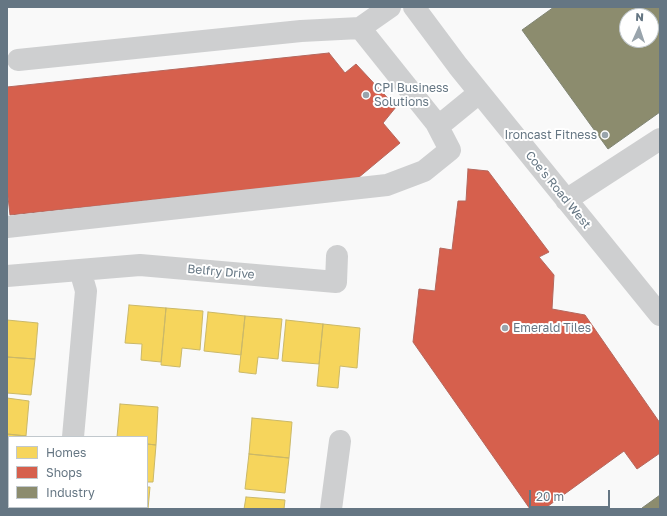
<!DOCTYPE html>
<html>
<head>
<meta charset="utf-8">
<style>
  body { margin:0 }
  #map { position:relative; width:667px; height:516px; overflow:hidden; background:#f9f9f9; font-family:"Golos Text",sans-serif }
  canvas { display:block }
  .frame { position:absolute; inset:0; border:8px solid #657683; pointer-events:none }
  .legend { position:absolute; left:8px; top:436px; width:140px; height:72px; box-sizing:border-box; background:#fff; border:1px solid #c1c8cd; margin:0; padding:5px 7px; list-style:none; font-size:12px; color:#657683 }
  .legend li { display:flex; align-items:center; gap:8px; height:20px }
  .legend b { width:20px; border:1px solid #c1c8cd }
  .north { position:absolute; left:619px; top:8px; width:40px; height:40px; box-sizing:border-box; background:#fff; border:1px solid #c1c8cd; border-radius:50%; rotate:3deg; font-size:11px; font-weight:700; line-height:16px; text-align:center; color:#657683 }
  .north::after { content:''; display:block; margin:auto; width:14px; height:18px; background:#99a4ac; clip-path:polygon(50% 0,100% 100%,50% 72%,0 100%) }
  .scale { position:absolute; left:529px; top:490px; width:81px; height:18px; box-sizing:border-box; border:2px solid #657683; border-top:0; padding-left:5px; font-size:12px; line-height:14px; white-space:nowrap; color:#657683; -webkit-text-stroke:3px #fff; paint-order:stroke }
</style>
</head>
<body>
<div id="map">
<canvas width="667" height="516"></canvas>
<div class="frame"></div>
<ul class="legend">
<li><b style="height:11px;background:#f6d55c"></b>Homes</li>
<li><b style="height:11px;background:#d6604d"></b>Shops</li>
<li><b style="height:11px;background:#8c8c6e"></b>Industry</li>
</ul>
<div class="north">N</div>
<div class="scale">20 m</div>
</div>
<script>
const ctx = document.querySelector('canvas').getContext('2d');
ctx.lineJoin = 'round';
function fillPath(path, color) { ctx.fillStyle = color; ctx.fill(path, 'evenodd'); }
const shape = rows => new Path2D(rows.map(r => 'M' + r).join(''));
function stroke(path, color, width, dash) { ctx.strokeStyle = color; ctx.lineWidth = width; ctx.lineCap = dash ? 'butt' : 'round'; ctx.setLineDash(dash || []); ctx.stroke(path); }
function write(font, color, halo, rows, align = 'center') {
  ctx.font = font + ' "Golos Text",sans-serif'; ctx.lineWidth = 4; ctx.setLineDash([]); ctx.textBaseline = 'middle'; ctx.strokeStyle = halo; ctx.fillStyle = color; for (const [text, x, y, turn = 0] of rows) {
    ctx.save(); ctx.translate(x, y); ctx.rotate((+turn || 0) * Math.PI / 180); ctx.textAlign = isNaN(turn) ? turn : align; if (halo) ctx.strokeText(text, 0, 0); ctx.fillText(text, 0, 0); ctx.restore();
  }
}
const homes = shape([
  [129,305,166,308,161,362,141,360,142,344,125,343,129,305],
  [166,308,203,311,200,350,182,348,180,367,161,365,166,308],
  [208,312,245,316,241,355,204,351,208,312],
  [245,316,282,319,278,359,258,357,256,374,239,372,245,316],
  [7,320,38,323,35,359,7,357,7,320],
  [286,320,323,324,319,364,282,361,286,320],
  [323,324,360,328,357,368,340,366,338,388,317,386,323,324],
  [7,357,35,359,31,395,7,393,7,357],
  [7,398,29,401,26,436,7,434,7,398],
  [120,404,158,407,156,445,147,444,147,437,117,437,120,404],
  [252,418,292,422,289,458,249,454,252,418],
  [7,434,26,436,9,437,9,470,7,470,7,434],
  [147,444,156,445,153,482,147,482,147,444],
  [249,454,289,458,285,493,245,489,249,454],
  [7,478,9,478,9,507,20,507,20,509,7,509,7,478],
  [147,487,150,487,148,509,109,509,109,507,147,507,147,487],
  [246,497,285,500,284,509,244,509,246,497]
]);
fillPath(homes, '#f6d55c');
stroke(homes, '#cab868', 1);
const shops = shape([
  [329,53,345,73,356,64,396,107,383,123,400,143,358,178,10,215,7,188,7,87,329,53],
  [468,169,488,171,549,252,539,257,554,275,552,309,585,315,660,423,660,453,637,469,624,451,544,509,530,509,413,342,419,289,435,291,440,248,452,250,458,201,466,201,468,169]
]);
fillPath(shops, '#d6604d');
stroke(shops, '#b4675d', 1);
const industry = shape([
  [554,7,660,7,660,112,608,149,522,30,554,7],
  [627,16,651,16,651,40,627,40,627,16],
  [660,495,660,509,643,509,642,508,660,495]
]);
fillPath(industry, '#8c8c6e');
stroke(industry, '#808574', 1);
stroke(shape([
  [414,7,458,66,660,315],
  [360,28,436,123,446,120,479,93],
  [18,60,301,31,360,28,390,7],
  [566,200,660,139],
  [7,227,387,185,424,171,450,150,436,123],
  [7,276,140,265,336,282,337,256],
  [73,437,86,291,80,270],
  [66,509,66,507],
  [331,509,340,441]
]), '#cecfd0', 22);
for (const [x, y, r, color] of [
  [366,95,4,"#99a4ac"],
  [605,135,4,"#99a4ac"],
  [505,328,4,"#99a4ac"]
]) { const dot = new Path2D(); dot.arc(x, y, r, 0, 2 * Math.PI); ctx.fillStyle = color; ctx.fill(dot); stroke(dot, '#fff', 1.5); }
write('12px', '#657683', '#fff', [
  ["CPI Business",374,88],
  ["Solutions",374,102],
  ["Ironcast Fitness",597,135,"right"],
  ["Emerald Tiles",513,328]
], 'left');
write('12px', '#657683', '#fff', [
  ["Coe's Road West",558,190,51],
  ["Belfry Drive",221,272,5]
]);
</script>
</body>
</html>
